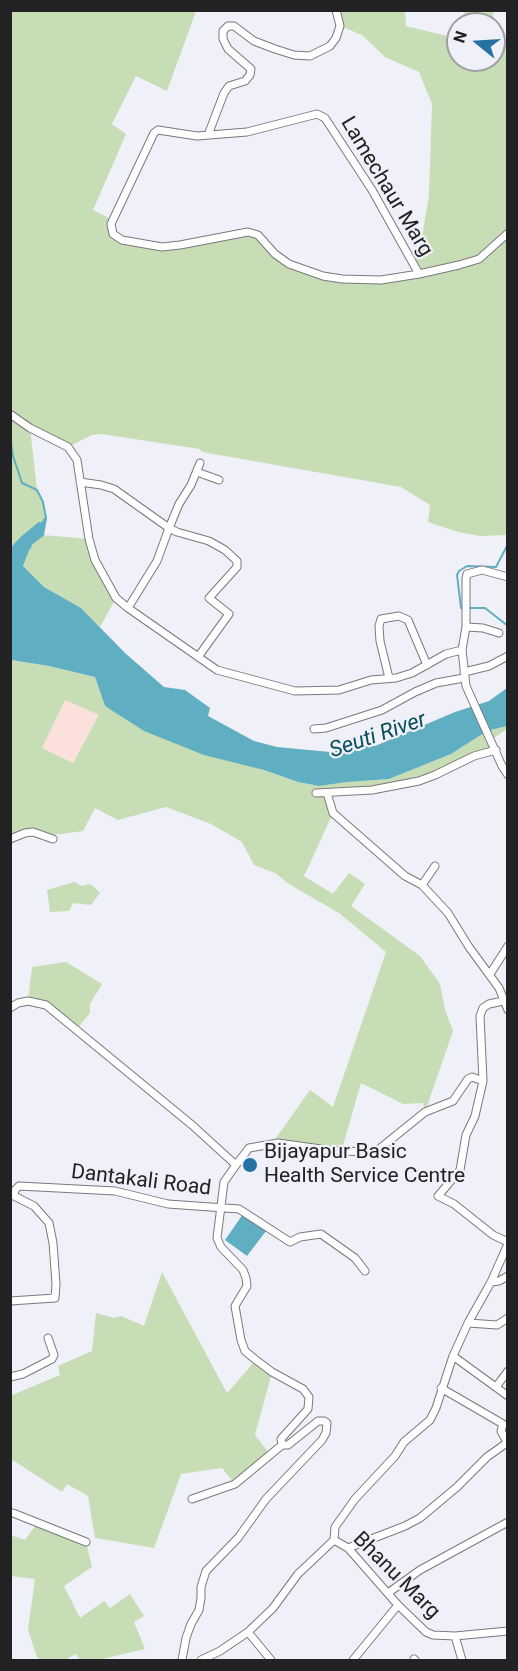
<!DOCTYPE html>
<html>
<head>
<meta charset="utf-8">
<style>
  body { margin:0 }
  #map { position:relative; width:518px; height:1671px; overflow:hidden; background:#f0f0f8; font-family:Roboto,sans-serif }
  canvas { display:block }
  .frame { position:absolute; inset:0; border:12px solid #222224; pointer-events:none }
  .north { position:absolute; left:446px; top:12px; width:60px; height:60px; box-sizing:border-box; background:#f0f0f8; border:2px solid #9e9ea3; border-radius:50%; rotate:288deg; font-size:16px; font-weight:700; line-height:24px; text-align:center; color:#222224 }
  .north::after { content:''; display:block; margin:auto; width:21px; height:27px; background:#2472a4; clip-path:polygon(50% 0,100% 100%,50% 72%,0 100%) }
</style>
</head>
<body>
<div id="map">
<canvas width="518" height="1671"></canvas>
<div class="frame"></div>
<div class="north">N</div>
</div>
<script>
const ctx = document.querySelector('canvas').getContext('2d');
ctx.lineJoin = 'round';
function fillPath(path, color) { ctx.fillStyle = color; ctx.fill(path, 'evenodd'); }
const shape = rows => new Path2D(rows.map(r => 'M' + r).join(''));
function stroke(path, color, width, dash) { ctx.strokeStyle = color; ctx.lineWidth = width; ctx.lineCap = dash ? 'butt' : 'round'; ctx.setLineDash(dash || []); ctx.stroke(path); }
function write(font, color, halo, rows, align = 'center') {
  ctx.font = font + ' Roboto,sans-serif'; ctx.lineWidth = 4.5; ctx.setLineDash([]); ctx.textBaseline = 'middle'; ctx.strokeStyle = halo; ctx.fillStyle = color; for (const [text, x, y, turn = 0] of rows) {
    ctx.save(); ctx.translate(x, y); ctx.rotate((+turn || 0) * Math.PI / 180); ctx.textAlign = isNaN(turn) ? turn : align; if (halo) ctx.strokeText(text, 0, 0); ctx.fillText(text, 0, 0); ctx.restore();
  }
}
fillPath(shape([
  [65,699,99,715,73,763,42,748]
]), '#fbe0dc');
fillPath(shape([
  [11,11,196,11,167,91,136,76,112,124,126,134,93,210,113,220,116,237,162,247,232,234,258,235,275,254,323,276,381,280,419,274,414,265,422,236,429,196,432,104,419,72,385,57,362,35,340,26,336,11,405,11,406,26,447,36,461,21,465,11,493,11,494,24,458,24,458,60,494,60,494,24,507,47,507,535,480,536,458,532,428,522,430,505,401,487,202,452,200,449,101,434,92,435,68,447,30,428,37,490,43,502,46,518,21,538,11,550],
  [43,535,89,539,116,598,100,627,81,608,44,587,23,566,31,544],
  [10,660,49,666,95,677,105,706,264,770,298,782,319,786,347,782,389,779,451,754,487,731,507,726,507,729,491,740,496,750,419,781,327,794,333,813,304,876,333,894,349,873,365,884,351,906,420,956,440,984,445,1010,453,1031,425,1112,423,1103,403,1104,361,1083,342,1149,278,1143,276,1138,310,1090,333,1107,386,952,339,913,289,884,275,873,254,865,242,842,211,824,166,807,118,820,95,808,83,831,53,835,53,839,33,832,11,839],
  [65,700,99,715,73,763,42,748],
  [74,882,82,886,89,884,92,885,100,893,91,905,73,903,69,911,50,912,47,890],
  [66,962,102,984,90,1004,90,1013,76,1030,46,1005,28,1001,32,967],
  [162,1272,227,1393,256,1360,272,1372,255,1435,270,1454,235,1484,222,1468,181,1474,154,1548,95,1538,88,1496,67,1484,62,1492,11,1459,10,1396,60,1375,58,1366,92,1351,96,1313,114,1318,121,1316,144,1326],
  [38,1522,86,1542,92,1567,64,1586,80,1618,104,1601,110,1608,130,1594,144,1616,134,1622,145,1649,98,1660,80,1660,76,1654,65,1660,41,1660,37,1657,28,1630,35,1579,11,1576,10,1535,25,1540]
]), '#c7ddb5');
fillPath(shape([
  [46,518,43,535,31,545,23,566,44,587,81,608,125,653,164,687,185,690,210,708,208,716,254,741,277,747,330,752,351,746,375,746,455,712,489,701,507,688,507,726,487,731,451,754,389,779,347,782,319,786,298,782,264,770,204,755,144,731,105,706,95,677,49,666,11,660,10,550,21,538],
  [243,1214,266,1231,247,1256,225,1240]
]), '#60aec1');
stroke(shape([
  [10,437,13,456,22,483,37,490,43,502,46,518,44,520],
  [508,544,496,567,467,566,459,571,457,575,461,608,485,608,508,626],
  [30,548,31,544,43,535,46,518],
  [10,550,21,538,39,523]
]), '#60aec1', 2);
const minor = shape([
  [208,135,224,93,229,86,245,81,250,75,251,69,228,49,223,39,223,31,228,26,234,26,254,41,275,49,294,55,310,56,330,46,336,38,340,26,336,10],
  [419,274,372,190,325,118,317,114,247,132,197,136,158,130,154,133,111,224,113,234,122,240,162,247,180,245,248,232,258,235,275,254,289,264,323,276,342,279,381,280,419,274,459,265,479,259,508,233],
  [10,414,30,428,68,447,77,460,89,539,95,560,116,598,128,608,217,670,295,691,339,690,371,680,396,678,412,673,446,654,462,650],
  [197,472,219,480],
  [80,482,101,485,114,489,169,528,177,532,209,541,225,550,237,561,237,567,209,598,229,614,198,657],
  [508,577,482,570,467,574,466,579,466,627,462,650,466,686,502,766,508,775],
  [128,608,157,561,169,528,179,504,191,485,200,463],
  [466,627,483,628,499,633],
  [464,672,489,666,508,656],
  [389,678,380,641,379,626,381,619,399,616,408,620,427,665],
  [314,729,326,728,382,710,415,692,436,683,464,678],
  [316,793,372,790,419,781,435,775,474,756,496,750],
  [327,793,333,813,405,876,422,885,448,913,469,947,499,988,508,1010],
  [10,839,25,833,33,832,53,839],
  [422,885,435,866],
  [490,974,508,946],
  [10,1008,18,1003,28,1001,46,1005,192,1125,236,1165,224,1182,217,1238,221,1247,243,1270,246,1278,247,1286,235,1306,241,1340,245,1351,256,1360,272,1372,303,1389,309,1397,308,1409,281,1439,282,1445,288,1445,318,1421,324,1421,327,1423,326,1433,322,1440,266,1499,238,1538,206,1571,201,1587,201,1598,199,1610,191,1624,186,1638,182,1660],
  [483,1081,475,1116,466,1135,460,1170,438,1196,454,1204,493,1235,508,1242],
  [236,1165,249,1148,278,1143,328,1150,364,1152,378,1150,425,1112,453,1101,468,1079,472,1077,483,1081,480,1016,483,1008,489,1004,503,1001],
  [491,1282,499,1281,508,1276],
  [10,1301,55,1298,56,1284,53,1243,49,1223,34,1206,14,1196,15,1190,19,1186,115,1191,168,1204,239,1209,290,1242,300,1237,321,1234,355,1258,365,1271],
  [468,1323,497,1325,508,1318],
  [453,1356,508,1396],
  [10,1377,23,1374,52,1359,54,1355,48,1338],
  [496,1387,508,1371],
  [441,1388,503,1424,501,1431,507,1442],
  [192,1499,235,1484,282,1445],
  [13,1513,86,1542],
  [334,1540,335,1527,355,1499,395,1456,404,1442,430,1420,436,1408,453,1356,468,1323,491,1282,508,1244],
  [334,1540,348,1548,398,1605,426,1632,433,1635,455,1636,508,1631],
  [348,1548,405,1526,420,1518,457,1487,487,1457,508,1442],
  [388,1593,420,1570,508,1522],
  [248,1632,271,1660],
  [455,1636,462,1660],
  [414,1659,415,1660],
  [201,1660,220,1651,248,1632,273,1608,298,1574,334,1540],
  [353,1660,398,1605]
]);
stroke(minor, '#79787f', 9);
stroke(minor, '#fff', 7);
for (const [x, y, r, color] of [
  [250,1165,8,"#2472a4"]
]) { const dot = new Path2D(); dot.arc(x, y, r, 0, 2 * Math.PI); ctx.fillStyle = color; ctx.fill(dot); stroke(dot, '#f0f0f8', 2); }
write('21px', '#222224', '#f0f0f8', [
  ["Lamechaur Marg",386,187,59],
  ["Dantakali Road",141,1181,7],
  ["Bhanu Marg",396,1576,45]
]);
write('21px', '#222224', '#f0f0f8', [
  ["Bijayapur Basic",264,1153],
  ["Health Service Centre",264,1177]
], 'left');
write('italic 22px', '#084e5c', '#f0f0f8', [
  ["Seuti River",378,736,-19]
]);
</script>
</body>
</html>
